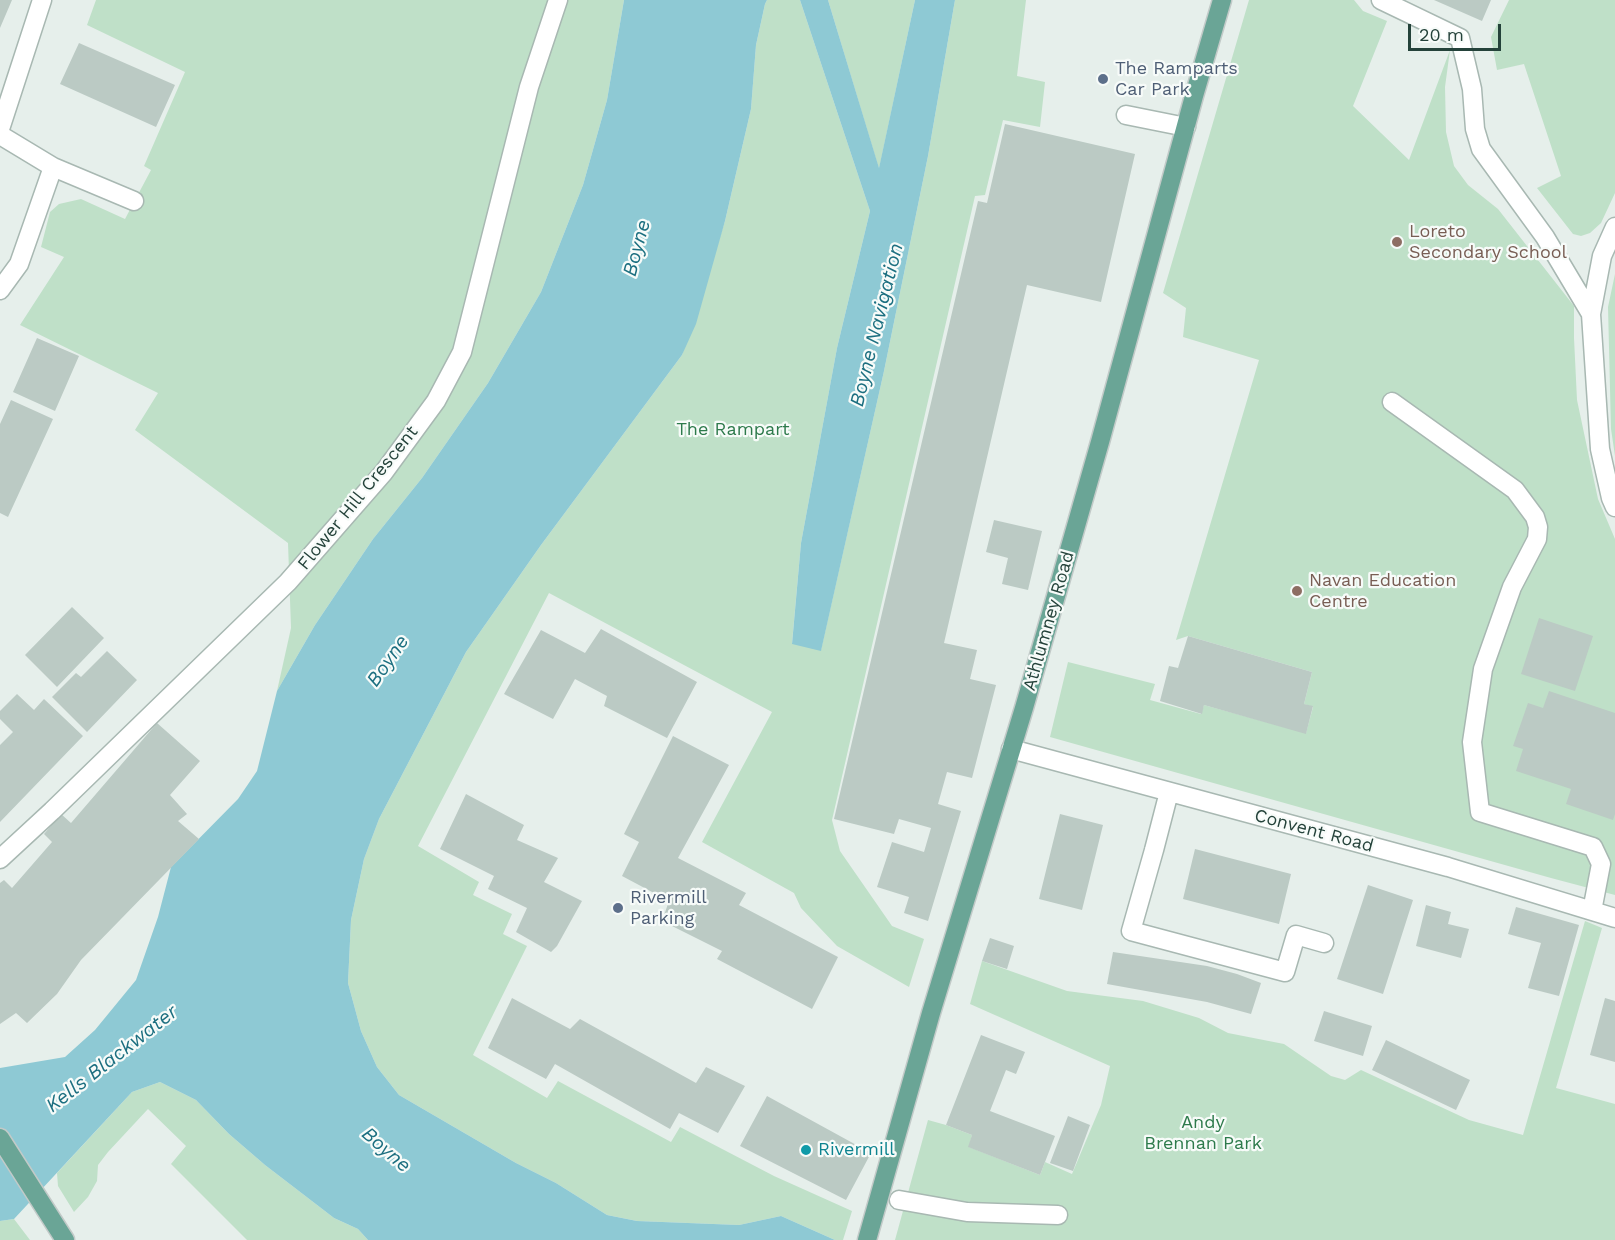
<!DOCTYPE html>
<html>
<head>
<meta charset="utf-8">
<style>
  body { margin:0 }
  #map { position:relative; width:1615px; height:1240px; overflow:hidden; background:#e6efeb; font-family:"Work Sans",sans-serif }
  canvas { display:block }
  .scale { position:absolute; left:1408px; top:24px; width:93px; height:27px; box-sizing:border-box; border:3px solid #24423a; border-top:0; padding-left:8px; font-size:18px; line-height:21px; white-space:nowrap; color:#24423a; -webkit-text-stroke:4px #f7fbf9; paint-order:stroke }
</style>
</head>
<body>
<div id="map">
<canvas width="1615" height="1240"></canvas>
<div class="scale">20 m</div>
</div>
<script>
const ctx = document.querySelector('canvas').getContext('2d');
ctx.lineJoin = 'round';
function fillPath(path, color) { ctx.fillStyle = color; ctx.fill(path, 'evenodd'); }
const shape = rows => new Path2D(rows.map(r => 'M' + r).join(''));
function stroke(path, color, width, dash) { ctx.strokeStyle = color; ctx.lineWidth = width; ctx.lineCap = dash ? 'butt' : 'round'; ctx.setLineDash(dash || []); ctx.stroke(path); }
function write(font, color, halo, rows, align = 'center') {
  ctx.font = font + ' "Work Sans",sans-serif'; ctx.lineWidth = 4.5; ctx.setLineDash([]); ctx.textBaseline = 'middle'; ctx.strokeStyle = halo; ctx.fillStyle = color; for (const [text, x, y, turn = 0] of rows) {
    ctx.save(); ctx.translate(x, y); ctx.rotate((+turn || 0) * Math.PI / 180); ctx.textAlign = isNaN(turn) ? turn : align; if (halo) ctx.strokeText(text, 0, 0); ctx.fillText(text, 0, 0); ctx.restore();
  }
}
fillPath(shape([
  [96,0,624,0,607,100,583,185,541,292,488,383,422,478,373,539,315,625,277,691,291,628,288,543,135,430,158,393,20,325,64,257,41,247,50,212,59,204,81,199,125,219,151,170,144,166,185,72,87,25],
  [767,0,800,0,870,211,837,348,801,543,792,643,821,650,884,371,928,156,955,0,1026,0,1017,76,1045,82,1040,127,1003,120,985,195,975,196,832,820,840,851,892,926,924,939,909,987,837,946,801,908,794,893,702,842,772,712,549,593,418,846,479,882,473,895,512,914,503,934,527,946,473,1055,547,1098,558,1081,671,1142,680,1127,774,1176,852,1211,843,1240,835,1240,781,1216,739,1225,637,1221,607,1215,556,1183,516,1163,399,1095,377,1067,361,1031,348,983,351,920,364,859,379,819,466,652,541,545,682,355,725,221,751,109,756,45,765,4],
  [828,0,915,0,879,169],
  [1249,0,1354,0,1363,11,1387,21,1353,106,1409,160,1450,50,1445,87,1446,132,1454,166,1468,185,1498,209,1574,306,1574,338,1577,400,1598,499,1615,539,1615,895,1551,878,1050,737,1068,662,1155,684,1150,700,1201,714,1204,705,1306,733,1313,707,1304,704,1312,672,1188,636,1176,640,1259,360,1183,337,1186,308,1163,293],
  [1509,0,1615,0,1615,193,1601,223,1590,233,1581,236,1573,234,1537,188,1561,176,1524,64,1497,70,1491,37],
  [1615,274,1615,456,1611,429,1608,307],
  [1585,921,1602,928,1556,1088,1615,1104,1615,1240,895,1240,928,1120,946,1125,972,1135,969,1147,1040,1175,1045,1162,1072,1174,1101,1105,1110,1066,970,1004,982,961,1067,991,1143,1001,1199,1018,1228,1033,1284,1044,1331,1076,1345,1080,1361,1070,1469,1120,1523,1135],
  [160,1082,196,1100,229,1134,265,1165,334,1218,358,1229,368,1240,247,1240,171,1164,186,1146,148,1109,108,1152,98,1165,97,1181,88,1197,74,1212,58,1186,57,1173,132,1092],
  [14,1219,30,1240,0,1240,0,1221]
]), '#bfe0c8');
fillPath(shape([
  [624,0,767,0,765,4,756,45,751,109,725,221,696,324,682,355,541,545,466,652,379,819,364,859,351,920,348,983,361,1031,377,1067,399,1095,516,1163,556,1183,607,1215,637,1221,739,1225,781,1216,835,1240,368,1240,358,1229,334,1218,265,1165,229,1134,196,1100,160,1082,132,1092,14,1219,0,1221,0,1068,65,1057,95,1030,136,980,158,917,171,867,238,799,257,771,277,691,315,625,373,539,422,478,488,383,541,292,583,185,607,100],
  [800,0,828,0,879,168,915,0,955,0,928,156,884,371,821,651,792,644,801,543,837,348,870,211]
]), '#8ec9d4');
fillPath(shape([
  [0,0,12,0,0,28],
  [1434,0,1491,0,1482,21],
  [79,43,175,85,156,127,60,84],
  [1005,124,1135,154,1101,302,1027,285,944,643,977,650,970,679,996,685,972,778,947,772,938,804,961,811,928,921,904,913,909,897,877,887,892,842,924,852,931,828,899,819,894,834,834,819,978,201,987,203],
  [37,338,79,356,55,411,13,392],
  [11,400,53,419,8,517,0,513,0,424],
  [994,520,1042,531,1028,590,1002,584,1008,558,986,552],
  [72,607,104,638,57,687,25,655],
  [1539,618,1593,636,1575,691,1521,674],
  [601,629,697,682,667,738,604,706,607,696,575,679,553,719,504,694,541,630,585,653],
  [1188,636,1312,672,1304,704,1313,706,1306,734,1204,705,1202,714,1160,701,1169,666,1178,668],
  [107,651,137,680,87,732,52,697,76,673,81,677],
  [1549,691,1615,713,1615,814,1613,820,1566,804,1571,789,1516,771,1523,749,1513,746,1528,703,1543,708],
  [17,694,34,710,44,699,83,736,0,822,0,745,13,732,0,719,0,711],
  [157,723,200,761,170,795,187,814,178,821,199,839,81,960,57,994,27,1023,16,1013,0,1024,0,883,4,880,12,888,52,842,44,834,61,814,71,823],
  [673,736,729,765,678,858,746,893,739,905,838,957,812,1009,717,959,722,951,662,921,669,901,622,876,639,842,624,834],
  [466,794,524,825,517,840,558,858,544,882,582,901,557,946,551,952,516,932,527,908,488,889,494,876,440,849],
  [1060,814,1103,825,1082,910,1039,899],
  [1195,849,1291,874,1279,924,1183,899],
  [1368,885,1413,900,1383,994,1337,979],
  [1426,905,1451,912,1448,924,1469,929,1461,958,1416,946],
  [1516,907,1579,925,1559,996,1528,988,1541,943,1508,934],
  [990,938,1014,946,1007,969,982,961],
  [1113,952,1207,966,1237,974,1261,983,1251,1014,1207,1002,1107,984],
  [512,998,570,1029,580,1019,696,1083,706,1067,745,1086,718,1133,679,1113,670,1129,555,1064,546,1079,488,1048],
  [1605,998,1615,1001,1615,1062,1590,1055],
  [1324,1011,1372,1026,1363,1056,1314,1041],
  [981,1035,1025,1052,1016,1074,1006,1070,990,1111,1055,1136,1040,1175,968,1147,972,1135,946,1125],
  [1386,1040,1470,1080,1456,1110,1372,1070],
  [767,1096,871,1153,846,1200,740,1146],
  [1068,1116,1090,1125,1073,1171,1050,1163]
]), '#bbcac4');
const minor = shape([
  [1381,0,1460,38,1472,89,1475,129,1481,149,1545,237,1591,314],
  [1126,115,1186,127],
  [0,129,42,0],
  [0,135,53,167,134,201],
  [1615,227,1602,256,1591,314,1600,449,1611,498,1615,507],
  [0,290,19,264,53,167],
  [1392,402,1515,490,1535,517,1538,527,1537,539,1512,587,1483,669,1472,742,1480,812,1593,847,1601,864,1592,911],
  [1011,749,1448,867,1615,918],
  [1169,792,1154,850,1131,931,1285,972,1296,935,1324,943],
  [0,859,52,811,288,582,384,472,436,401,462,352,529,87,558,0],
  [899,1200,967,1212,1058,1215]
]);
const major = shape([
  [0,1138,65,1240],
  [867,1240,931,1013,1024,708,1100,442,1194,96,1222,0]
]);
stroke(minor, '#a8b8b2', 21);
stroke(major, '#c2cac8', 21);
stroke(minor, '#fff', 18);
stroke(major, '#6aa596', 18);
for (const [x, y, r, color] of [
  [1103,79,6,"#5c6f8a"],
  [1397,242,6,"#8d6e63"],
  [1297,591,6,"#8d6e63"],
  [618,908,6,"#5c6f8a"],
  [806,1150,6,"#0f9aa8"]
]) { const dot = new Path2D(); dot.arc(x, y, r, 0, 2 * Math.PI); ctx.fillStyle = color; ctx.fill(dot); stroke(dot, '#f7fbf9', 2); }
write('18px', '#4e5e75', '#f7fbf9', [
  ["The Ramparts",1115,69],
  ["Car Park",1115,90],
  ["Rivermill",630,898],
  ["Parking",630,919]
], 'left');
write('18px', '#785e54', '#f7fbf9', [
  ["Loreto",1409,232],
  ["Secondary School",1409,253],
  ["Navan Education",1309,581],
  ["Centre",1309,602]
], 'left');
write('18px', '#2d7a4b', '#f7fbf9', [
  ["The Rampart",733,430],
  ["Andy",1203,1123],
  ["Brennan Park",1203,1144]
]);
write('18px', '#24423a', '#f7fbf9', [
  ["Flower Hill Crescent",358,498,-51],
  ["Athlumney Road",1049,621,-74],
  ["Convent Road",1314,831,15]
]);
write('18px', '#0d838f', '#f7fbf9', [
  ["Rivermill",818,1150]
], 'left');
write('italic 20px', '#1c6f80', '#f7fbf9', [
  ["Boyne",637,248,-75],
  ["Boyne Navigation",877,325,-76],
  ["Boyne",388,661,-55],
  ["Kells Blackwater",112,1059,-38],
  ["Boyne",386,1150,41]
]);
</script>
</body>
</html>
